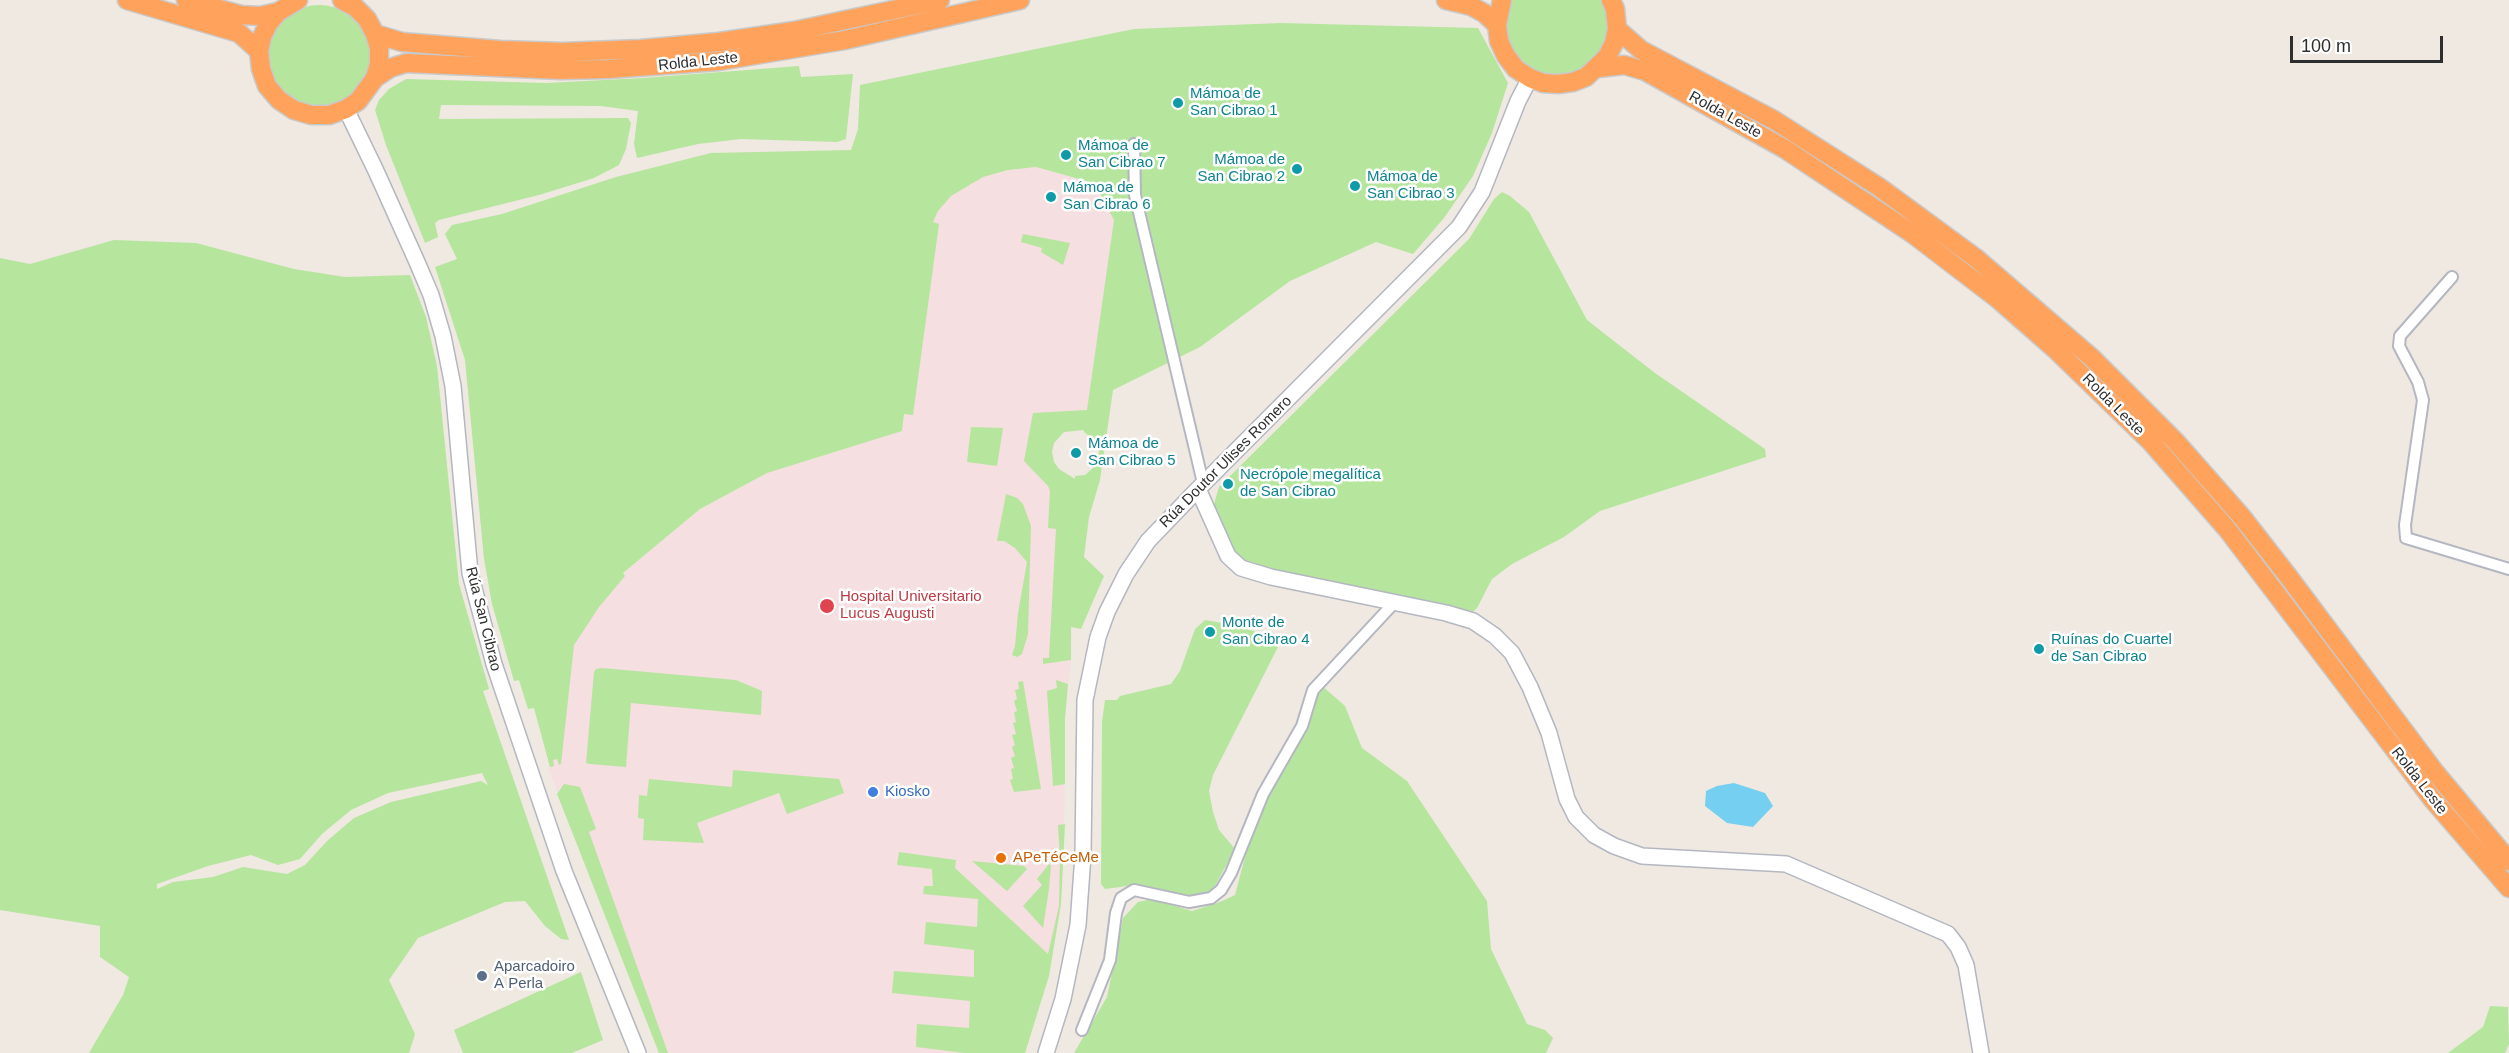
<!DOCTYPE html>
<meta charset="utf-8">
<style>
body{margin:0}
#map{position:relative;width:2509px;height:1053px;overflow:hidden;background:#efe9e1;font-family:Helvetica,sans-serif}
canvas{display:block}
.scale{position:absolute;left:2290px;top:36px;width:153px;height:27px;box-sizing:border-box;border:3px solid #2e2e2e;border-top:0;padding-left:8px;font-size:18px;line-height:21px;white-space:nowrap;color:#2e2e2e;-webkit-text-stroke:4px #fff;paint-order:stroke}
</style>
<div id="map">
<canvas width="2509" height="1053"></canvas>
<div class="scale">100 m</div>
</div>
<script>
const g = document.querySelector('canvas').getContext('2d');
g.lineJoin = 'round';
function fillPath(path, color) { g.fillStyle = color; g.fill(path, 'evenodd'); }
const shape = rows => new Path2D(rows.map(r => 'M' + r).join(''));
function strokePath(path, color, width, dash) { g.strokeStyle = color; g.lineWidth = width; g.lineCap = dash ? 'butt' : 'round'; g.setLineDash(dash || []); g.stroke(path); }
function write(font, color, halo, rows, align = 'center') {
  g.font = font + ' Helvetica,sans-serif'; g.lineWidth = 5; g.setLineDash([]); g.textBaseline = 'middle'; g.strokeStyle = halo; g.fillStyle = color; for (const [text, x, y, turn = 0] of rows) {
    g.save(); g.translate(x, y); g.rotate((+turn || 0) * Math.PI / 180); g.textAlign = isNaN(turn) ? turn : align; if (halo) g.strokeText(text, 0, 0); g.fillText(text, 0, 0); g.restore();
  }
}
const medical = shape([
 [1036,167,1090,182,1099,192,1114,220,1085,430,1064,432,1054,443,1052,452,1054,462,1059,469,1076,479,1071,660,1065,718,1064,845,1061,904,1049,976,1025,1053,659,1053,548,768,550,767,521,658,700,509,767,473,902,431,923,284,933,223,938,211,950,196,983,177,1008,170]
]);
const green = shape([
 [1511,0,1602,0,1608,15,1607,35,1599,54,1584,68,1565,75,1545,74,1526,66,1512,51,1505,32,1506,12],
 '268 56a51 51 0 1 1 102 0a51 51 0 1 1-102 0Z',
 [1280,23,1478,28,1508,83,1492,133,1473,176,1444,218,1413,254,1376,242,1290,281,1200,347,1113,390,1100,480,1089,517,1084,557,1104,576,1081,629,1071,627,1071,660,1043,664,1043,658,1049,658,1056,529,1048,528,1050,491,1048,486,1024,461,1033,413,1087,410,1114,220,1099,192,1090,182,1036,167,1008,170,983,177,951,196,938,211,933,222,939,224,913,415,904,414,902,431,767,473,700,509,623,573,625,576,599,607,574,645,561,764,559,765,557,759,553,760,554,766,550,767,534,708,528,709,519,680,514,681,492,604,484,559,465,360,435,267,457,259,445,234,452,225,502,214,616,177,711,153,851,150,858,129,860,85,1134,29],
 [1084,430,1084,432,1096,441,1099,452,1093,468,1085,475,1075,476,1075,479,1059,469,1054,462,1052,452,1054,443,1064,432],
 [799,66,801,77,853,74,846,139,837,142,741,139,698,144,637,158,634,144,638,111,601,106,441,105,439,119,628,118,631,123,626,149,619,165,594,178,539,195,439,220,435,223,438,237,425,243,386,145,375,110,379,100,389,89,406,79,546,83,643,78],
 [1502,192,1510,196,1529,212,1587,320,1655,373,1765,449,1766,457,1600,511,1564,537,1512,564,1492,579,1477,608,1469,616,1315,583,1242,562,1229,550,1217,522,1214,504,1219,487,1469,239,1494,199],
 [1023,234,1070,243,1063,265,1041,252,1042,248,1021,242],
 [114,240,196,243,294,269,345,277,410,275,426,317,437,366,459,584,489,689,483,691,569,940,561,939,545,926,525,901,505,902,418,938,389,980,415,1034,409,1053,89,1053,123,995,129,977,100,957,100,926,0,910,0,258,30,264],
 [482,773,488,785,481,781,391,802,354,818,327,841,305,865,287,874,243,867,213,877,173,882,157,889,157,884,208,866,251,855,278,865,300,859,322,834,351,810,388,793],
 [971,427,1003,428,997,466,967,462],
 [1006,494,1017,498,1023,504,1031,526,1028,634,1022,654,1017,657,1012,655,1015,646,1018,613,1027,562,1015,548,1004,541,997,541],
 [1205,620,1239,626,1281,641,1213,775,1209,791,1213,812,1219,830,1235,849,1215,886,1207,893,1191,897,1162,895,1135,885,1105,889,1101,884,1102,722,1105,700,1117,700,1120,696,1171,684,1180,671,1195,629],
 [602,668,736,680,762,691,761,715,631,703,626,767,590,764,586,763,594,672,596,669],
 [1056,680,1068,684,1065,718,1065,784,1053,786,1047,691,1057,688],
 [1023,681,1041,789,1014,792,1010,780,1013,779,1011,769,1014,768,1011,758,1015,756,1012,747,1015,745,1012,735,1016,734,1013,723,1016,722,1014,712,1017,711,1014,701,1017,699,1015,690,1019,689,1018,682],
 [1321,685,1345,706,1362,748,1407,781,1487,901,1491,949,1527,1024,1545,1030,1553,1038,1546,1053,1074,1053,1107,997,1123,918,1138,902,1152,899,1192,911,1220,902,1235,895,1254,823,1306,724],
 [733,770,839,779,844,793,787,814,779,793,697,823,704,843,643,840,644,819,638,818,639,795,647,796,649,779,732,787],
 [564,784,580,787,596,829,589,832,668,1053,659,1053,561,804,557,794],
 [1065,824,1061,904,1049,976,1025,1053,965,1053,916,1047,917,1024,969,1028,970,1001,892,993,894,971,974,977,974,950,924,944,926,922,977,927,978,899,923,894,924,886,933,886,932,869,897,865,899,852,956,860,955,868,1048,954,1059,906,1060,858,1058,825],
 [972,861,1024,866,1027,869,1007,891],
 [1049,864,1051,866,1049,889,1043,928,1023,906,1042,885,1037,879],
 [581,972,603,1040,572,1053,463,1053,454,1030],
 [2490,1006,2508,1007,2509,1044,2505,1053,2448,1053,2483,1027]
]);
const water = shape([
 [1734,783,1765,793,1773,806,1753,827,1727,823,1705,806,1706,791,1717,786]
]);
const street = shape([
 [1134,144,1135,195,1203,483],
 [2452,277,2400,336,2399,346,2418,382,2423,400,2405,525,2406,538,2509,569],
 [1082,1030,1110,960,1116,913,1121,898,1134,890,1189,902,1211,898,1221,890,1231,873,1263,794,1302,726,1313,690,1394,603]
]);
const secondary = shape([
 [346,109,376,171,417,262,431,295,443,336,453,386,470,573,494,664,564,871,638,1053],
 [1198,489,1228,556,1241,568,1271,577,1446,613,1473,621,1495,636,1512,653,1530,687,1549,733,1567,799,1576,817,1594,835,1614,846,1642,856,1786,864,1948,934,1958,947,1966,965,1981,1053],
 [1046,1053,1063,999,1078,925,1083,855,1085,700,1098,637,1107,612,1126,574,1148,541,1198,489,1459,227,1482,192,1518,101,1530,78]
]);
const highway = shape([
 [127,0,239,33,259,51],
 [186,0,241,15,260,16,278,12],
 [298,0,278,12,268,24,262,37,259,51,261,69,267,86,279,100,294,110,311,115,329,115,346,109,358,101,375,78,379,64,379,48,375,34,367,19,355,7,342,0],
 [1446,0,1471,6,1484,13,1497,25],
 [1502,0,1497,25,1499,41,1506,56,1516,69,1530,78,1543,83,1558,84,1573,82,1586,77,1607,57,1614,43,1617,29,1615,9,1611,0],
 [1617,29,1641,50,1774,120,1879,187,1977,259,2092,358,2176,442,2242,517,2288,576,2434,771,2509,861],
 [375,34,402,42,500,50,563,52,641,49,719,42,794,31,940,0],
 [1598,68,1624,65,1645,71,1785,149,1913,234,1998,299,2055,349,2151,442,2227,529,2433,800,2509,888],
 [375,78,390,68,406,63,561,70,608,69,719,61,845,40,1020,0]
]);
const markers = [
 [1178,103,6,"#0f9aa8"],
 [1066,155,6,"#0f9aa8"],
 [1297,169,6,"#0f9aa8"],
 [1355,186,6,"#0f9aa8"],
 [1051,197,6,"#0f9aa8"],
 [1076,453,6,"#0f9aa8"],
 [1228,484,6,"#0f9aa8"],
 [827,606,8,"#e0444e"],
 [1210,632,6,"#0f9aa8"],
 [2039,649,6,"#0f9aa8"],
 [873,792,6,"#3f7fe0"],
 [1001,858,6,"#e8710a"],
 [482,976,6,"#5c6f8a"]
];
const streetNames = [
 ["Rolda Leste",698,62,-6],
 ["Rolda Leste",1725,115,29],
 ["Rolda Leste",2113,405,45],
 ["Rúa Doutor Ulises Romero",1226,462,-45],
 ["Rúa San Cibrao",483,619,76],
 ["Rolda Leste",2419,781,52]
];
const cultureNames = [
 ["Mámoa de",1190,94],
 ["San Cibrao 1",1190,111],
 ["Mámoa de",1078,146],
 ["San Cibrao 7",1078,163],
 ["Mámoa de",1285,160,"right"],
 ["San Cibrao 2",1285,177,"right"],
 ["Mámoa de",1367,177],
 ["San Cibrao 3",1367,194],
 ["Mámoa de",1063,188],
 ["San Cibrao 6",1063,205],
 ["Mámoa de",1088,444],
 ["San Cibrao 5",1088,461],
 ["Necrópole megalítica",1240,475],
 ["de San Cibrao",1240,492],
 ["Monte de",1222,623],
 ["San Cibrao 4",1222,640],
 ["Ruínas do Cuartel",2051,640],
 ["de San Cibrao",2051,657]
];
const healthNames = [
 ["Hospital Universitario",840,597],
 ["Lucus Augusti",840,614]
];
const shopNames = [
 ["Kiosko",885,792]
];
const foodNames = [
 ["APeTéCeMe",1013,858]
];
const serviceNames = [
 ["Aparcadoiro",494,967],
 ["A Perla",494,984]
];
fillPath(medical, '#f5dfe0');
fillPath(green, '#b6e59e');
fillPath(water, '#75cff0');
strokePath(street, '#b4b7c1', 14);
strokePath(secondary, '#b4b7c1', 18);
strokePath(highway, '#c9c9c9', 21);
strokePath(street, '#fff', 10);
strokePath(secondary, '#fff', 15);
strokePath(highway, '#ffa35c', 18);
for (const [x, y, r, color] of markers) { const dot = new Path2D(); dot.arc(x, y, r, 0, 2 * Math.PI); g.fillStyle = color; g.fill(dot); strokePath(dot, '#fff', 2); }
write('15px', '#2e2e2e', '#fff', streetNames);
write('15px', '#0d838f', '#fff', cultureNames, 'left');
write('15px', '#be3a42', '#fff', healthNames, 'left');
write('15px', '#366cbe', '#fff', shopNames, 'left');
write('15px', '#c56008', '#fff', foodNames, 'left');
write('15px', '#4e5e75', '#fff', serviceNames, 'left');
</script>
